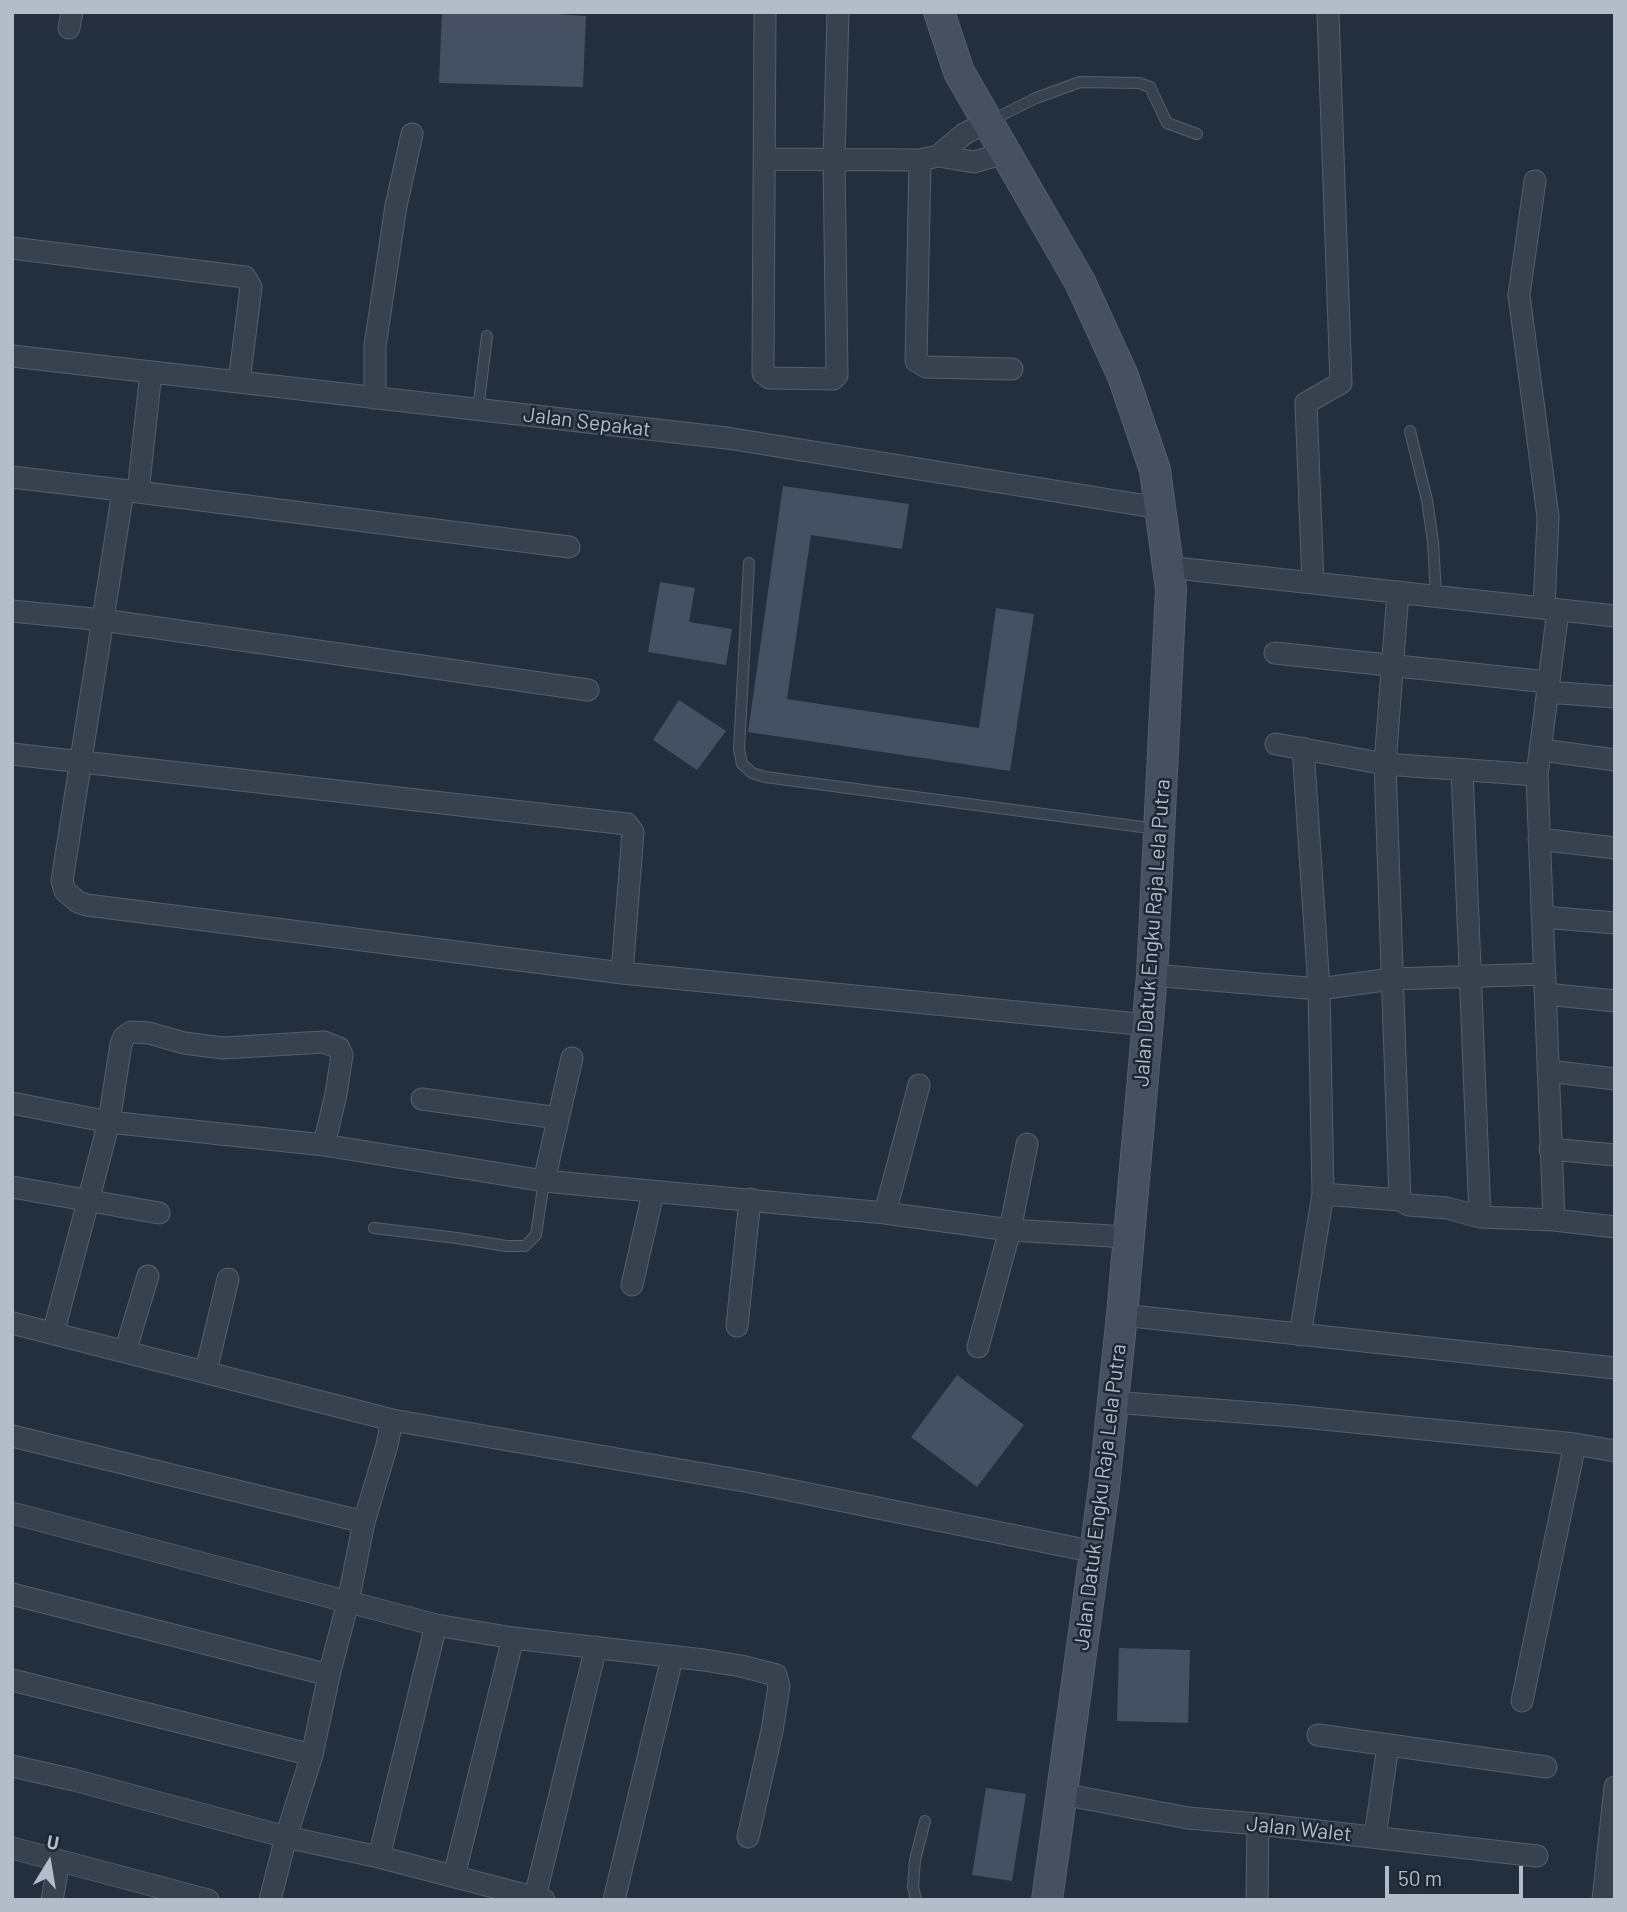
<!DOCTYPE html>
<style>
body{margin:0}
#map{position:relative;width:1627px;height:1912px;overflow:hidden;background:#242f3e;font-family:Barlow,sans-serif}
canvas{display:block}
.frame{position:absolute;inset:0;border:14px solid #b4bcc9;pointer-events:none}
.north{position:absolute;left:14px;top:1828px;width:70px;height:70px;-webkit-text-stroke:5px #1d2633;paint-order:stroke;rotate:11deg;font-size:19px;font-weight:700;line-height:28px;text-align:center;color:#b4bcc9}
.north::after{content:'';display:block;margin:auto;width:24px;height:32px;background:#b4bcc9;clip-path:polygon(50% 0,100% 100%,50% 72%,0 100%)}
.scale{position:absolute;left:1385px;top:1866px;width:138px;height:32px;box-sizing:border-box;border:4px solid #b4bcc9;border-top:0;padding-left:9px;font-size:21px;line-height:24px;white-space:nowrap;color:#b4bcc9;-webkit-text-stroke:5px #1d2633;paint-order:stroke}
</style>
<div id="map">
<canvas width="1627" height="1912"></canvas>
<div class="frame"></div>
<div class="north">U</div>
<div class="scale">50 m</div>
</div>
<script>
const g = document.querySelector('canvas').getContext('2d');
g.lineJoin = 'round';
function fillPath(path, color) { g.fillStyle = color; g.fill(path, 'evenodd'); }
const shape = rows => new Path2D(rows.map(r => 'M' + r).join(''));
function strokePath(path, color, width, dash) { g.strokeStyle = color; g.lineWidth = width; g.lineCap = dash ? 'butt' : 'round'; g.setLineDash(dash || []); g.stroke(path); }
function write(font, color, halo, rows, align = 'center') {
  g.font = font + ' Barlow,sans-serif'; g.lineWidth = 5; g.setLineDash([]); g.textBaseline = 'middle'; g.strokeStyle = halo; g.fillStyle = color; for (const [text, x, y, turn = 0] of rows) {
    g.save(); g.translate(x, y); g.rotate((+turn || 0) * Math.PI / 180); g.textAlign = isNaN(turn) ? turn : align; if (halo) g.strokeText(text, 0, 0); g.fillText(text, 0, 0); g.restore();
  }
}
const building = shape([
 [442,12,528,12,586,16,583,87,439,83],
 [783,486,909,504,902,549,811,535,787,699,979,728,996,608,1034,614,1010,771,748,732],
 [660,582,695,588,689,622,732,629,726,665,648,652],
 [679,700,726,731,697,770,653,740],
 [957,1375,1024,1425,977,1487,911,1437],
 [1119,1648,1190,1650,1188,1723,1117,1721],
 [986,1788,1026,1794,1012,1881,972,1875]
]);
const lane = shape([
 [990,121,1036,98,1080,82,1139,83,1150,87,1167,123,1197,134],
 [478,410,487,336],
 [1410,431,1427,500,1433,542,1436,596],
 [749,563,739,749,742,764,752,773,765,777,1157,829],
 [374,1228,457,1238,506,1246,525,1246,536,1235,544,1181],
 [916,1900,913,1887,915,1860,925,1821]
]);
const street = shape([
 [765,12,763,373,769,378,833,379,837,375,834,160,838,12],
 [69,28,72,12],
 [938,156,974,162,1005,153],
 [766,159,920,160,938,156,964,134,989,121],
 [920,160,916,361,926,367,1012,369],
 [1535,181,1519,295,1548,517,1544,608],
 [12,248,245,277,251,287,239,382],
 [12,356,727,438,1160,508],
 [375,398,375,346,396,206,412,134],
 [12,477,138,492,151,372],
 [123,491,62,881,65,891,78,902,87,905,622,973,1148,1025],
 [138,492,569,547],
 [1167,567,1615,616],
 [1313,583,1306,403,1341,383,1328,12],
 [1398,592,1385,764,1400,1200,1409,1205,1447,1208,1480,1217,1554,1220,1615,1227],
 [12,611,103,620,588,690],
 [1275,653,1548,682],
 [1547,692,1615,697],
 [1276,744,1385,764,1537,775],
 [1542,750,1615,760],
 [12,754,627,824,633,832,622,973],
 [1462,770,1480,1217],
 [1539,839,1615,848],
 [1543,917,1615,923],
 [1152,975,1319,989,1392,979,1545,974],
 [1546,994,1615,1001],
 [1548,1071,1615,1079],
 [422,1099,558,1118],
 [12,1103,109,1122,121,1044,124,1037,131,1032,149,1033,184,1043,223,1048,324,1042,339,1048,342,1055,336,1094,324,1145],
 [1550,1149,1615,1155],
 [544,1181,572,1058],
 [12,1187,159,1213],
 [1323,1194,1400,1200],
 [885,1213,919,1085],
 [1554,1220,1537,775,1558,610],
 [632,1285,653,1193],
 [1122,1315,1615,1368],
 [12,1323,392,1420,750,1482,1095,1552],
 [737,1326,750,1199],
 [53,1334,109,1122,324,1145,544,1181,885,1213,1010,1230,1128,1237],
 [1300,1335,1323,1194,1319,989,1303,748],
 [978,1347,1010,1230,1027,1144],
 [125,1352,148,1276],
 [206,1371,228,1279],
 [1112,1402,1293,1416,1575,1444,1615,1451],
 [12,1436,364,1522],
 [12,1513,436,1625,513,1638,704,1660,741,1666,776,1675,779,1686,772,1731,748,1837],
 [12,1594,329,1675],
 [12,1680,312,1755],
 [1522,1701,1575,1444],
 [1318,1735,1546,1767],
 [12,1766,74,1780,286,1837,379,1857,544,1900],
 [1062,1794,1188,1818,1258,1824,1537,1856],
 [1375,1837,1388,1745],
 [12,1848,208,1900],
 [379,1857,436,1625],
 [454,1876,513,1638],
 [535,1897,596,1647],
 [52,1900,59,1861],
 [270,1900,286,1837,312,1755,329,1675,348,1602,364,1522,387,1445,392,1420],
 [614,1900,672,1658],
 [1257,1900,1258,1824],
 [1603,1900,1615,1787]
]);
const secondary = shape([
 [939,12,959,72,1080,282,1123,376,1155,470,1171,589,1152,975,1122,1315,1104,1487,1047,1900]
]);
const streetNames = [
 ["Jalan Sepakat",587,422,7],
 ["Jalan Datuk Engku Raja Lela Putra",1152,933,-86],
 ["Jalan Datuk Engku Raja Lela Putra",1100,1497,-83],
 ["Jalan Walet",1299,1829,6]
];
fillPath(building, '#455162');
strokePath(lane, '#565f6c', 12);
strokePath(street, '#565f6c', 23);
strokePath(secondary, '#565f6c', 32);
strokePath(lane, '#38414e', 10);
strokePath(street, '#38414e', 21);
strokePath(secondary, '#465061', 30);
write('21px', '#b4bcc9', '#1d2633', streetNames);
</script>
